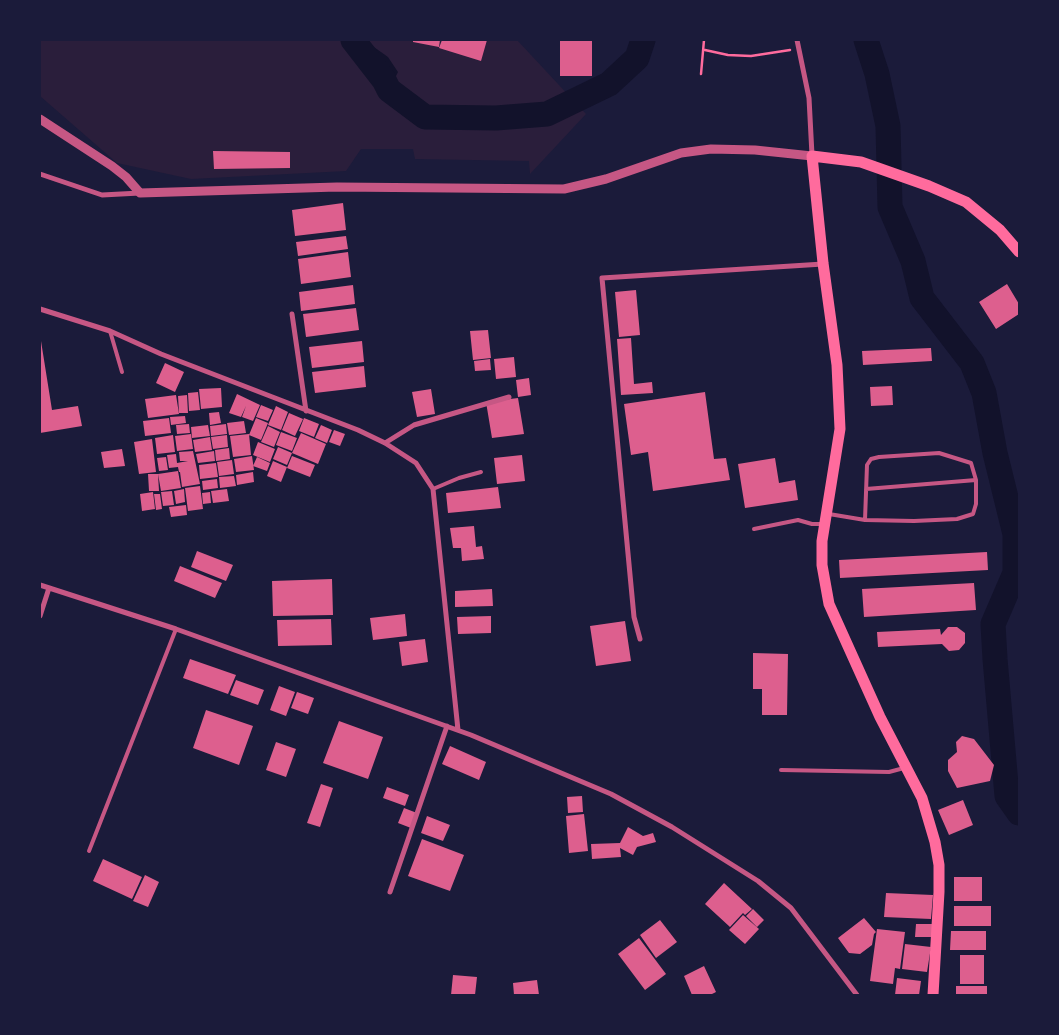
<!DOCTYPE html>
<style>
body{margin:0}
#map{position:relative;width:1059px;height:1035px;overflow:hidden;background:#1b1b3a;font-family:"Source Sans 3",sans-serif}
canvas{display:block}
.frame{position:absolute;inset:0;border:41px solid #1b1b3a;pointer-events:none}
</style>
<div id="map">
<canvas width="1059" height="1035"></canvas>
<div class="frame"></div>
</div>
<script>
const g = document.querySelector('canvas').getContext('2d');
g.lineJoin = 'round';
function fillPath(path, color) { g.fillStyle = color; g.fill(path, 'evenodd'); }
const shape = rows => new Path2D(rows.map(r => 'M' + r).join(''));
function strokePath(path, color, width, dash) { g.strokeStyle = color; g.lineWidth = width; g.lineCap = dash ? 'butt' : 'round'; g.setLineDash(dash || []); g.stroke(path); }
const green = shape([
 [40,40,517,40,586,114,530,174,529,161,415,159,413,149,361,149,346,171,191,179,117,163,40,96]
]);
const water = shape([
 [342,40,364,40,388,57,398,72,389,90,379,96,371,79,363,71,358,56,350,46]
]);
const river = shape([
 [353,40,384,80,389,90,425,117,496,118,547,114,609,84,637,58,643,40],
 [866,40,877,74,888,126,890,207,913,261,922,298,972,363,984,393,995,453,1015,534,1015,573,993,624,995,659,1007,796,1019,813]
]);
const building = shape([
 [413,40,440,40,439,47,413,42],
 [442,40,487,40,481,61,439,48],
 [560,40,592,40,592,76,560,76],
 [213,151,290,152,290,168,214,169],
 [343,203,346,230,295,236,292,210],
 [346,236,348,249,298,256,296,242],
 [348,252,351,277,301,284,298,259],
 [1007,284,1019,304,1019,314,996,329,979,302],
 [353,285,355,304,301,311,299,292],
 [636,290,640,335,619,337,615,292],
 [356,308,359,330,306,337,303,314],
 [488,330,491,358,473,360,470,331],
 [631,338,634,384,652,382,653,393,621,395,617,339],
 [41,341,52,410,78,406,82,426,40,433],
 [362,341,364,362,312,368,309,347],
 [931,348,932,361,863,365,862,351],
 [514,357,516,377,496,379,494,359],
 [490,359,491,370,475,371,474,361],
 [165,363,184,372,175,392,156,383],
 [364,366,366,387,315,393,312,372],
 [529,378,531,395,518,397,516,380],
 [892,386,893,405,871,406,870,387],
 [221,388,222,407,201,409,199,389],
 [431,389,435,414,417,417,412,392],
 [198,392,200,410,189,411,188,393],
 [705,392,714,459,726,458,730,480,653,491,648,452,631,455,624,404],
 [237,394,260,405,253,421,242,417,246,406,241,417,229,413],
 [176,395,179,414,148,418,145,399],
 [187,395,188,413,179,413,178,396],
 [518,398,524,434,492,438,486,402],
 [261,405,273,410,268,421,256,417],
 [276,406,288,412,281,430,268,425],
 [219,412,221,423,210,425,209,413],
 [289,413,303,419,295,436,282,430],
 [185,416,186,423,171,425,170,417],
 [169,418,171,433,145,436,143,421],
 [256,418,268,423,261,440,249,435],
 [304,418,319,424,314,437,299,431],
 [244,421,246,433,229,435,227,423],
 [189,424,190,433,177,434,176,425],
 [226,424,227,434,211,436,210,426],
 [208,425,210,436,192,438,191,427],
 [321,425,332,430,327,443,315,438],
 [268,426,280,432,274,447,261,442],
 [334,430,345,434,340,446,329,442],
 [281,432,297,438,292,451,276,445],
 [301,433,326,444,318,464,292,453],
 [191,434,193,449,177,451,175,436],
 [249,434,251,455,233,457,230,436],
 [173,435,175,452,157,454,155,438],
 [227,435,228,447,213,449,211,437],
 [210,437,212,450,195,452,193,440],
 [152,439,156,472,139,474,134,442],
 [258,442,275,449,270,462,253,455],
 [278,447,292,453,287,465,273,459],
 [229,448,230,459,216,461,215,450],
 [122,449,125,466,104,468,101,452],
 [193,451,200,484,182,487,180,472,179,472,178,467,169,468,167,455,176,454,177,463,188,461,180,461,179,452],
 [214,451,215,461,198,463,196,454],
 [522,455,525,481,497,484,494,458],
 [252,456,254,470,236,472,234,459],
 [292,456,315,465,310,477,287,468],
 [166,457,168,470,159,471,157,458],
 [257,457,270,463,267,471,253,466],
 [775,458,779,483,795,480,798,500,745,508,738,464],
 [232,460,234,474,219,476,217,462],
 [273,461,287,467,281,482,267,476],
 [216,463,218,477,200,479,199,465],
 [178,471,181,488,161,491,158,474],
 [253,472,254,482,237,485,236,475],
 [148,474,158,474,159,491,149,491],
 [234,476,236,486,220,488,219,477],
 [217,479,218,488,203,490,202,481],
 [200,486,203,509,188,511,185,488],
 [498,487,501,508,448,513,446,493],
 [184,489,185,502,176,504,174,491],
 [227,489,229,501,213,503,211,491],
 [172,491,174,505,163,506,161,492],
 [153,492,155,509,142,511,140,494],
 [210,492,211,503,203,504,202,493],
 [154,494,160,494,162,509,156,510],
 [186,505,187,515,171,517,169,507],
 [474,526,476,547,482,546,484,559,462,561,461,548,453,548,450,528],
 [197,551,233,565,226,581,191,567],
 [987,552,988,570,840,578,839,560],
 [180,566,222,583,215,598,174,581],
 [332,579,333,615,273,616,272,581],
 [974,583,976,610,864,617,862,589],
 [492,589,493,606,455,607,455,591],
 [405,614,407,636,373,640,370,618],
 [491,616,491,633,458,634,457,617],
 [331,619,332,645,278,646,277,620],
 [625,621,631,661,596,666,590,626],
 [948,627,957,627,965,633,965,643,959,650,949,651,942,644,878,647,877,632,940,629,941,635],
 [425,639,428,662,402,666,399,642],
 [753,653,788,654,787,715,762,715,762,689,753,689],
 [190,659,236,675,228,694,183,678],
 [236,680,264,690,258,705,230,695],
 [279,686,295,692,286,716,270,710],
 [297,692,314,698,308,714,291,708],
 [206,710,253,726,239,765,193,748],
 [339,721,383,737,368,779,323,763],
 [962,736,974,739,994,765,990,781,957,788,948,771,948,760,957,752,956,742],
 [276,742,296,749,286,777,266,770],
 [450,746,486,762,479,780,442,764],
 [321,784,333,788,320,827,307,823],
 [387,787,409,795,405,806,383,798],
 [582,796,583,812,568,813,567,797],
 [963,800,973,825,949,835,938,810],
 [404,808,417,813,411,828,398,823],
 [584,814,588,851,569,853,566,816],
 [427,816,450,825,443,841,421,833],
 [628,827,643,836,653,833,656,842,637,847,633,855,620,848,621,857,592,859,591,844,620,843],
 [422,839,464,855,450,891,408,876],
 [103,859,142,877,132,899,93,881],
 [145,875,159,882,148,907,133,901],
 [954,877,982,877,982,901,954,901],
 [724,883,752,909,745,915,743,913,730,927,705,904],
 [886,893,933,895,931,919,884,917],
 [954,906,991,906,991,926,954,926],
 [753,909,764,920,757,927,746,916],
 [743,915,759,929,745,944,729,930],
 [864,918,876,932,874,934,872,945,860,954,849,953,838,938],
 [660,920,677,942,656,958,640,935],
 [916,924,934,924,934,937,915,937],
 [877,929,905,932,900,969,895,968,893,984,870,981],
 [951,931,986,931,986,950,950,950],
 [639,938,666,974,645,990,618,954],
 [905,944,931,947,927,972,902,969],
 [960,955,984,955,984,984,960,984],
 [704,966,716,992,710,995,692,995,684,976],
 [453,975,477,977,475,995,451,995],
 [897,978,921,981,919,995,895,995],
 [537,980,539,995,514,995,513,983],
 [956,986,987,986,987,995,956,995]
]);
const path = shape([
 [705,50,728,55,751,56,790,50],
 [701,74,704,40]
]);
const service = shape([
 [110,331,122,372],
 [433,489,459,478,481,472],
 [866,489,976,480],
 [829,514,865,520,914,521,957,519,973,514,976,504,976,480,971,463,939,453,879,457,871,459,867,465,865,520],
 [754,529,798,520,812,524,823,524],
 [781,770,889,772,904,768],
 [89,851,176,629]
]);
const minor = shape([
 [797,40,809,98,812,155],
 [40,174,102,195,140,193],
 [40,309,110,331,161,354,358,430,385,443,416,463,433,489,458,730],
 [292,314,306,411],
 [385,443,414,425,509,397],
 [40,585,176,629,471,735,611,794,672,827,758,881,791,908,857,995],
 [40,616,49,588],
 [640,639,634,617,602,278,823,264],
 [390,892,447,726]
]);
const tertiary = shape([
 [40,119,112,166,126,177,140,193,337,187,564,189,606,179,681,153,711,149,755,150,812,156]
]);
const primary = shape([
 [933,995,939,892,939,865,935,842,922,798,880,717,829,604,822,565,822,541,840,429,837,365,823,263,812,156,861,162,929,186,966,202,1000,230,1019,252]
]);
fillPath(green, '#2a1e3b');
fillPath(water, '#12122b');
strokePath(river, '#12122b', 25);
fillPath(building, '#dd5f8e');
strokePath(path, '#ff6b9d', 2.5);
strokePath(service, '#c65784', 4);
strokePath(minor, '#c65784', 5);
strokePath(tertiary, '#c65784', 9);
strokePath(primary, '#ff6b9d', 11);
</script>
